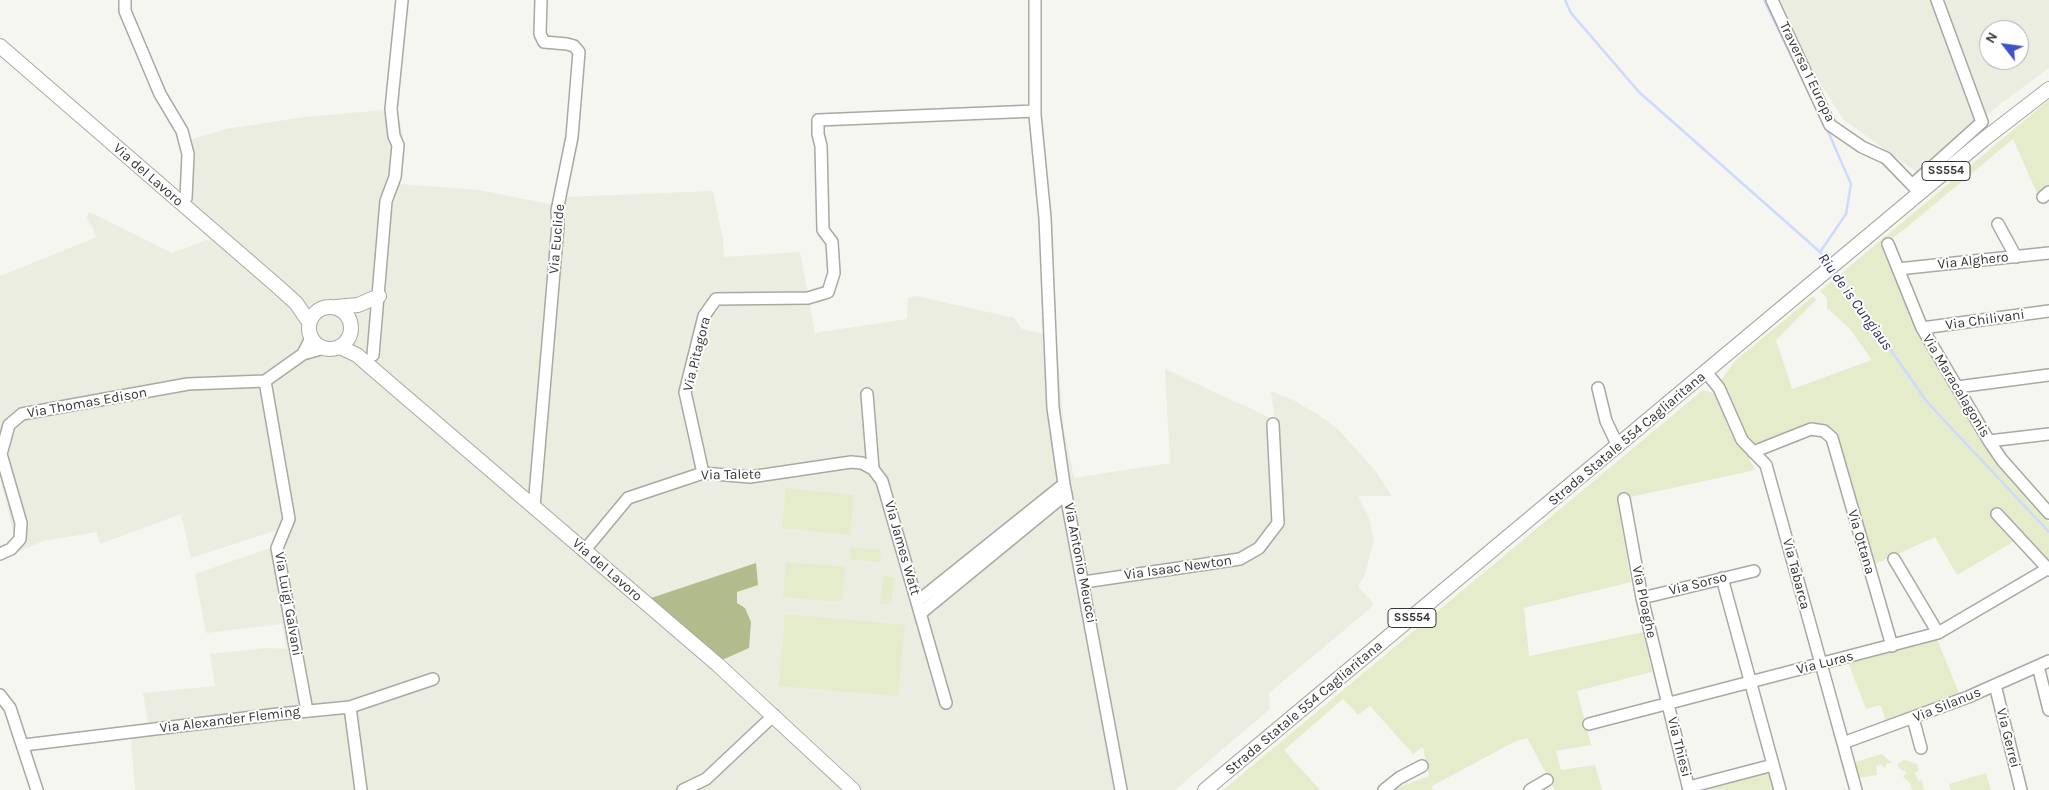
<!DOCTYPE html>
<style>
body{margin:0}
#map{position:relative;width:2049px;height:790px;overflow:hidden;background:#f5f6f0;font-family:Karla,sans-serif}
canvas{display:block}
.north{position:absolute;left:1979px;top:20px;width:50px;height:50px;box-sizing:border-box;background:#fff;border:1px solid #afafae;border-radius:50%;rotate:300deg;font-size:14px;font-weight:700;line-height:20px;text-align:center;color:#363735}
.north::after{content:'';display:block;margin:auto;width:18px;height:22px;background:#3f53c6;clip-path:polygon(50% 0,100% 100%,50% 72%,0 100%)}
</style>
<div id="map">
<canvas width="2049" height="790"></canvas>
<div class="north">N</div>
</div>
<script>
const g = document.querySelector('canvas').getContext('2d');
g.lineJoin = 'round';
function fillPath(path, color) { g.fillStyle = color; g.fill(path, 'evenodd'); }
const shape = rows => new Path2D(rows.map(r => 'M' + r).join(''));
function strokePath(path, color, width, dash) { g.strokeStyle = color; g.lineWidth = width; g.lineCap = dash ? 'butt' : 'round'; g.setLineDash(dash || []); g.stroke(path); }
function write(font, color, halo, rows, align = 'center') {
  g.font = font + ' Karla,sans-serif'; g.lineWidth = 4; g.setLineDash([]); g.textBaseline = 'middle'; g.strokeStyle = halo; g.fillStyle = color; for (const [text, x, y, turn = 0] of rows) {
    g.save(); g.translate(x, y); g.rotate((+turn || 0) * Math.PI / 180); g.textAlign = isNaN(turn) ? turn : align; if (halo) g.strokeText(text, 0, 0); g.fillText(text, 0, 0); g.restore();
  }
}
const built = shape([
 [1780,0,2049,0,2049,68,2000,104,1919,174,1843,119,1809,65],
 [1989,30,2019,30,2019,60,1989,60],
 [385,110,396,110,403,135,400,184,479,190,549,204,566,197,713,191,723,239,724,257,800,252,815,333,907,319,908,298,917,296,1014,318,1022,329,1056,337,1064,429,1074,478,1170,463,1165,369,1275,420,1271,391,1295,401,1317,414,1339,430,1377,473,1392,496,1358,496,1369,519,1374,540,1365,575,1358,587,1371,600,1373,606,1269,693,1270,709,1175,790,135,790,130,725,148,723,143,693,215,686,210,654,267,648,286,649,282,624,206,633,195,574,270,548,277,530,191,558,181,514,100,544,97,532,43,541,18,552,0,476,0,276,97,237,87,217,89,212,172,253,210,239,172,204,183,192,190,140,226,129,305,117]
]);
const green = shape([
 [2049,100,2049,185,2037,193,2013,139,1901,232,1882,245,1920,330,1998,463,2049,522,2049,560,1999,506,1989,515,2013,542,1957,575,1935,537,1873,565,1840,455,1816,425,1806,425,1762,444,1749,443,1722,384,1722,379,1735,361,1813,296,1816,300,1776,340,1792,389,1872,360,1849,328,1827,308,1827,298,1820,291],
 [1703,390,1716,394,1755,470,1617,500,1631,582,1524,608,1529,656,1644,632,1652,672,1577,691,1591,745,1556,751,1561,770,1595,765,1602,790,1555,790,1527,738,1514,742,1432,786,1432,790,1392,790,1429,776,1423,747,1413,754,1370,706,1358,715,1343,699,1284,750,1320,790,1223,790],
 [786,488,854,495,850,535,782,528],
 [851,548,881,550,880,562,850,559],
 [786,562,845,567,841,602,783,597],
 [883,576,894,578,891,604,880,603],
 [785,614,905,625,898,696,779,686],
 [1937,639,1959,693,1886,724,1881,705,1866,709,1848,662],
 [1882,754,1892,763,1887,763,1885,768,1880,764,1876,766,1877,775,1858,778,1855,762],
 [1904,760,1917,764,1919,770,1915,773,1918,781,1922,780,1924,790,1912,790,1910,783,1903,777,1906,772,1899,768,1897,764],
 [1769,769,1775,790,1694,790],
 [1986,773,1991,790,1951,790,1949,784]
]);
const forest = shape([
 [756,563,758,585,737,592,737,603,745,608,751,622,749,648,722,660,651,598]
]);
const stream = shape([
 [1565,0,1571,13,1639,92,1820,252,1829,262],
 [1764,0,1805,84],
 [1820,252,1846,214,1851,184,1826,127],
 [1835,270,1927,402,2049,532]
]);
const minor = shape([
 [125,0,125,11,160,94,182,131,188,154,186,198,182,204],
 [1035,0,1035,115,1045,218,1053,408,1064,484,1121,790],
 [1772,0,1830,125,1862,147,1886,158,1920,193],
 [1912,185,1982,122,1937,0],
 [2043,197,2049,192],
 [1998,224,2016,257],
 [1888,244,1922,328,1989,441,2002,460,2049,513],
 [1898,269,2049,253],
 [1922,328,2049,311],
 [303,354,311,338],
 [373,355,386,201,395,177,398,145,394,136,391,109,402,0],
 [1706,372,1719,388,1742,440,1766,465,1856,790],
 [265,381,289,519,277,548,307,711],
 [1957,387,2049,375],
 [1598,388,1606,421,1618,446],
 [867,394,873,469,882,481,946,703],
 [1989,441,2049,434],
 [1753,452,1811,429,1824,431,1832,438,1892,646],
 [703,473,685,392,704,316,716,299,808,298,828,292,834,273,832,242,823,230,821,146,818,134,818,120,1035,111],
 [1624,499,1642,598,1689,790],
 [534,507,558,225,557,211,572,137,579,52,574,46,567,44,544,42,540,34,541,0],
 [1997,514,2049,570],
 [584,551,628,498,703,473,750,477,851,462,862,463,873,469],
 [0,554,11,549,20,539,21,523,1,454,9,425,22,414,188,384,265,381,303,354,324,348],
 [1894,559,1938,633],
 [1722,578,1780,790],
 [1084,582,1240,559,1259,548,1278,523,1273,424],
 [1642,598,1754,571],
 [918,601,1064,484],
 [921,613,1066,494],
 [2038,666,2049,710],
 [1995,685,2021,790],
 [0,695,10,708,37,790],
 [350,707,361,790],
 [1913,718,1921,748],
 [1589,724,1938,633,2047,569],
 [1843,743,1968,697,2049,661],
 [24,745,278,714,350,707,433,679],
 [1689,787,1773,765],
 [683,790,706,779,774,715],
 [1384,790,1399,778,1422,766],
 [1530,790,1547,780]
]);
const major = shape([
 [0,46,276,285,296,303,309,322],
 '309 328a21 21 0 1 1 42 0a21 21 0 1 1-42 0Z',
 [336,307,358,305,379,296],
 [340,347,357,355,373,369,717,664,853,790],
 [1205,790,1983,140,2049,89]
]);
const shields = [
 [1946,171,48],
 [1412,618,48]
];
const shieldNames = [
 ["SS554",1946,171],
 ["SS554",1412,618]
];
const streetNames = [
 ["Traversa 1 Europa",1807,72,64],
 ["Via del Lavoro",148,175,41],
 ["Via Euclide",557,239,-85],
 ["Via Alghero",1973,261,-6],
 ["Via Chilivani",1985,320,-8],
 ["Via Pitagora",697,354,-76],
 ["Via Maracalagonis",1956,386,59],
 ["Via Thomas Edison",87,403,-10],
 ["Strada Statale 554 Cagliaritana",1627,439,-40],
 ["Via Talete",731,475,-1],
 ["Via Ottana",1861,542,74],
 ["Via James Watt",902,548,74],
 ["Via Antonio Meucci",1080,563,79],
 ["Via Isaac Newton",1178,568,-8],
 ["Via del Lavoro",607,570,41],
 ["Via Tabarca",1796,574,75],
 ["Via Sorso",1698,584,-14],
 ["Via Ploaghe",1644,602,78],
 ["Via Luigi Galvani",288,604,80],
 ["Via Luras",1825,663,-14],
 ["Via Silanus",1947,705,-22],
 ["Strada Statale 554 Cagliaritana",1304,708,-40],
 ["Via Alexander Fleming",230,720,-7],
 ["Via Gerrei",2008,738,76],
 ["Via Thiesi",1679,747,76]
];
const waterNames = [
 ["Riu de is Cungiaus",1855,302,54]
];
fillPath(built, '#eaede0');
fillPath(green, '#e5eccb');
fillPath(forest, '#b2bb8b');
strokePath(stream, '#cdd9ff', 2.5);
strokePath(minor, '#a8a9a4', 14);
strokePath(major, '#a8a9a4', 16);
strokePath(minor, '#fff', 11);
strokePath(major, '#fff', 14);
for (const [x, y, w] of shields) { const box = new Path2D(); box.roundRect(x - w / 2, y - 9.5, w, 19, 4); g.fillStyle = '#fff'; g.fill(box); strokePath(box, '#363735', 1); }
write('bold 12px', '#363735', null, shieldNames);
write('14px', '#363735', '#fff', streetNames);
write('italic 15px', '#1e285e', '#fff', waterNames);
</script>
